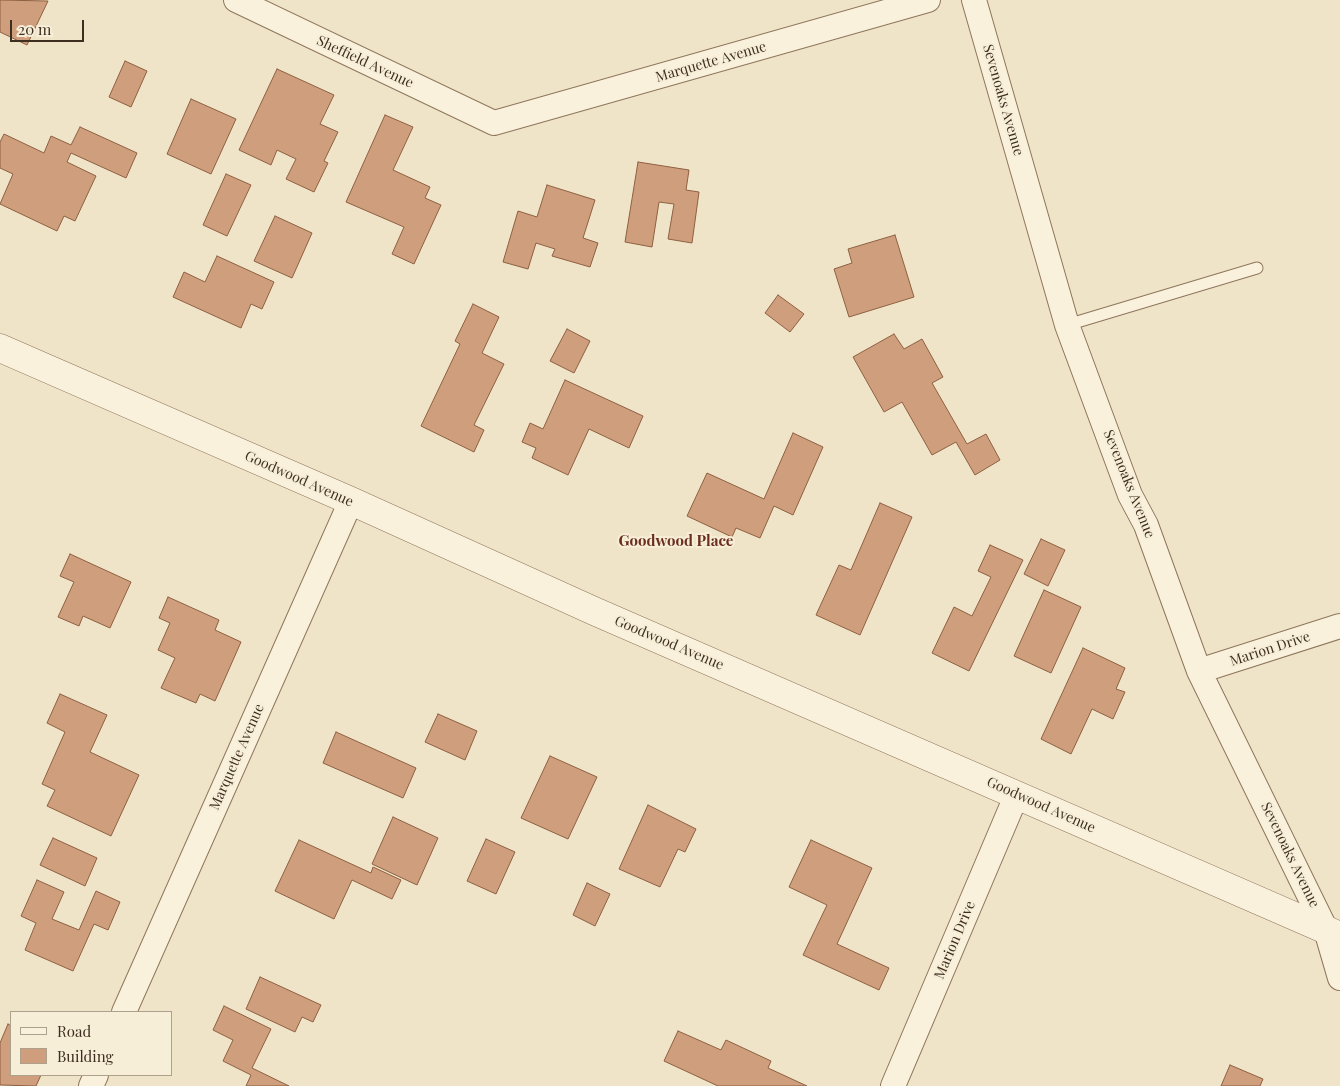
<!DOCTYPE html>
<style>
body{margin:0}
#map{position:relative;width:1340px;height:1086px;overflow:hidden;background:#f0e4c8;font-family:"Playfair Display",serif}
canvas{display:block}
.legend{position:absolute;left:10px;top:1011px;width:162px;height:65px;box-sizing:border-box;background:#f7eed8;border:1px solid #ada18e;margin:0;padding:6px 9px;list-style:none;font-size:15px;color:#3d2e20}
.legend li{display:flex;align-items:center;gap:10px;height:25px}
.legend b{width:25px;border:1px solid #ada18e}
.scale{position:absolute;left:10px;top:20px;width:74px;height:22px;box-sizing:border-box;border:2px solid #3d2e20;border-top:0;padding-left:6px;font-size:15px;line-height:18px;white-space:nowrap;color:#3d2e20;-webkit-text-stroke:4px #f7eed8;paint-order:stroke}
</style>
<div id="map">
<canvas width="1340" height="1086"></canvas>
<ul class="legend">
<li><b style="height:6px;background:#faf1dc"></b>Road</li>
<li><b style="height:14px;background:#cf9f7d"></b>Building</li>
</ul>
<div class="scale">20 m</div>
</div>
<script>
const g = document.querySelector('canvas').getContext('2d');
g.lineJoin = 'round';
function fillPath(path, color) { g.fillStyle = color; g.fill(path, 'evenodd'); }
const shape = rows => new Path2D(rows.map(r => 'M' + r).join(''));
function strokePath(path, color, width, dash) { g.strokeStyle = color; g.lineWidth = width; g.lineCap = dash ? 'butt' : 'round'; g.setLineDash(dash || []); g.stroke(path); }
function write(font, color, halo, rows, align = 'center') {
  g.font = font + ' "Playfair Display",serif'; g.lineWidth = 4; g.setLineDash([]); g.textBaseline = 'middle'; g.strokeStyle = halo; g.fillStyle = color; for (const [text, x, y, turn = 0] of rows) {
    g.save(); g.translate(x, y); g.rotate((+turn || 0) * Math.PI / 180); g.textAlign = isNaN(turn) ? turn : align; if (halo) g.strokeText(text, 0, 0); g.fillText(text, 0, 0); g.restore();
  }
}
const building = shape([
 [0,0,48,1,27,45,0,32,0,0],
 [125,61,147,71,131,107,109,97,125,61],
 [277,69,334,95,320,124,338,132,324,161,328,163,314,192,286,179,296,159,277,150,271,165,239,150,277,69],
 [191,99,236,119,211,174,167,154,191,99],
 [385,115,413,127,393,170,430,187,425,198,441,205,414,264,392,254,404,227,346,202,385,115],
 [80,127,137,153,126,178,71,153,67,162,96,176,75,221,64,216,57,231,0,204,13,174,0,168,0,142,4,134,44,153,51,136,71,145,80,127],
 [638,162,689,170,686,190,699,192,692,243,668,239,674,204,659,202,652,247,625,242,638,162],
 [226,174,251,185,227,236,203,225,226,174],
 [547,185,595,200,583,238,598,243,590,267,552,256,555,249,536,243,528,269,503,262,518,211,537,217,547,185],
 [275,216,312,233,292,278,254,261,275,216],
 [895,235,914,297,849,317,834,269,852,263,848,249,895,235],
 [217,256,274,282,262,309,251,304,241,328,173,297,184,272,205,282,217,256],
 [778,295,804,314,790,332,765,313,778,295],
 [473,304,499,317,482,353,504,364,474,425,484,430,474,452,421,426,460,344,455,341,473,304],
 [567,329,590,341,574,373,550,361,567,329],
 [894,334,904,349,922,339,943,377,932,383,967,444,986,434,1000,460,975,475,956,442,932,455,902,402,884,412,853,357,894,334],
 [565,380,643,416,629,448,589,429,568,475,532,458,536,448,522,442,530,423,543,429,565,380],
 [793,433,823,447,793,515,774,506,760,538,736,528,732,537,687,516,707,473,764,499,793,433],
 [880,503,912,517,860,635,816,615,839,565,851,570,880,503],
 [1041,539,1065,550,1048,586,1024,574,1041,539],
 [990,545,1023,560,969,671,932,653,954,607,972,616,991,577,978,571,990,545],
 [70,554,131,582,110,628,83,616,79,626,58,617,74,582,60,576,70,554],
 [1044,590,1081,607,1051,673,1014,656,1044,590],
 [168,597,219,620,215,630,241,642,215,701,200,694,196,703,161,688,175,658,158,650,170,623,159,618,168,597],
 [1083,648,1125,668,1116,689,1125,692,1113,719,1092,709,1071,754,1041,739,1083,648],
 [60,694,107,715,90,752,139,775,111,836,47,806,55,790,42,784,65,732,47,723,60,694],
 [438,714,477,731,465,760,425,742,438,714],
 [336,732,416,768,403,798,323,763,336,732],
 [550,756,597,777,568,839,521,818,550,756],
 [648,805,696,829,685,852,678,849,660,887,619,869,648,805],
 [393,817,438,838,417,885,372,864,393,817],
 [53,838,97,858,85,886,40,865,53,838],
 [486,839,515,852,496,894,467,881,486,839],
 [299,840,371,873,373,867,401,880,392,899,352,880,334,919,275,891,299,840],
 [811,840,872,868,837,944,889,968,879,990,803,955,827,905,789,887,811,840],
 [37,880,64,892,52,919,79,930,96,891,120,902,108,930,94,924,73,971,25,950,36,923,21,916,37,880],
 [587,883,610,894,595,926,573,915,587,883],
 [260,977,321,1005,313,1022,302,1017,295,1032,246,1009,260,977],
 [224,1006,271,1029,252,1068,289,1086,246,1086,251,1075,223,1061,233,1040,213,1030,224,1006],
 [8,1024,11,1026,11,1075,41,1075,36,1086,0,1085,0,1043,8,1024],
 [678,1031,721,1050,726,1040,771,1061,768,1068,807,1086,718,1086,664,1061,678,1031],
 [1230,1065,1263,1079,1260,1086,1221,1086,1230,1065]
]);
const service = shape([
 [1067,325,1257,268]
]);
const minor = shape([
 [236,0,494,123,928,0],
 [974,0,1067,325,1130,495,1146,525,1199,671,1326,930,1334,938],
 [1199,671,1340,626],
 [1326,930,1340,978],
 [124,1012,351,501],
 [91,1086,96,1075],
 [893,1086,1017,794]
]);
const tertiary = shape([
 [0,348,351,501,594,611,1340,936]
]);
const streetNames = [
 ["Sheffield Avenue",365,62,25],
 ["Marquette Avenue",711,62,-16],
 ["Sevenoaks Avenue",1003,100,74],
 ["Goodwood Avenue",299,479,24],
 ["Sevenoaks Avenue",1129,484,68],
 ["Goodwood Avenue",669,643,23],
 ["Marion Drive",1270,649,-18],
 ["Marquette Avenue",237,757,-66],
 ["Goodwood Avenue",1041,805,24],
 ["Sevenoaks Avenue",1290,855,64],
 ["Marion Drive",955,940,-67]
];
const neighbourhoodNames = [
 ["Goodwood Place",676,541]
];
fillPath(building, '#cf9f7d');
strokePath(building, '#8d5f41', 1);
strokePath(service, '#8d765c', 13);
strokePath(minor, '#8d765c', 26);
strokePath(tertiary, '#8d765c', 29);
strokePath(service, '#faf1dc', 11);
strokePath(minor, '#faf1dc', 24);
strokePath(tertiary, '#faf1dc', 28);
write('14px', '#3d2e20', '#f7eed8', streetNames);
write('bold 15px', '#6b2e1e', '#f7eed8', neighbourhoodNames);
</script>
